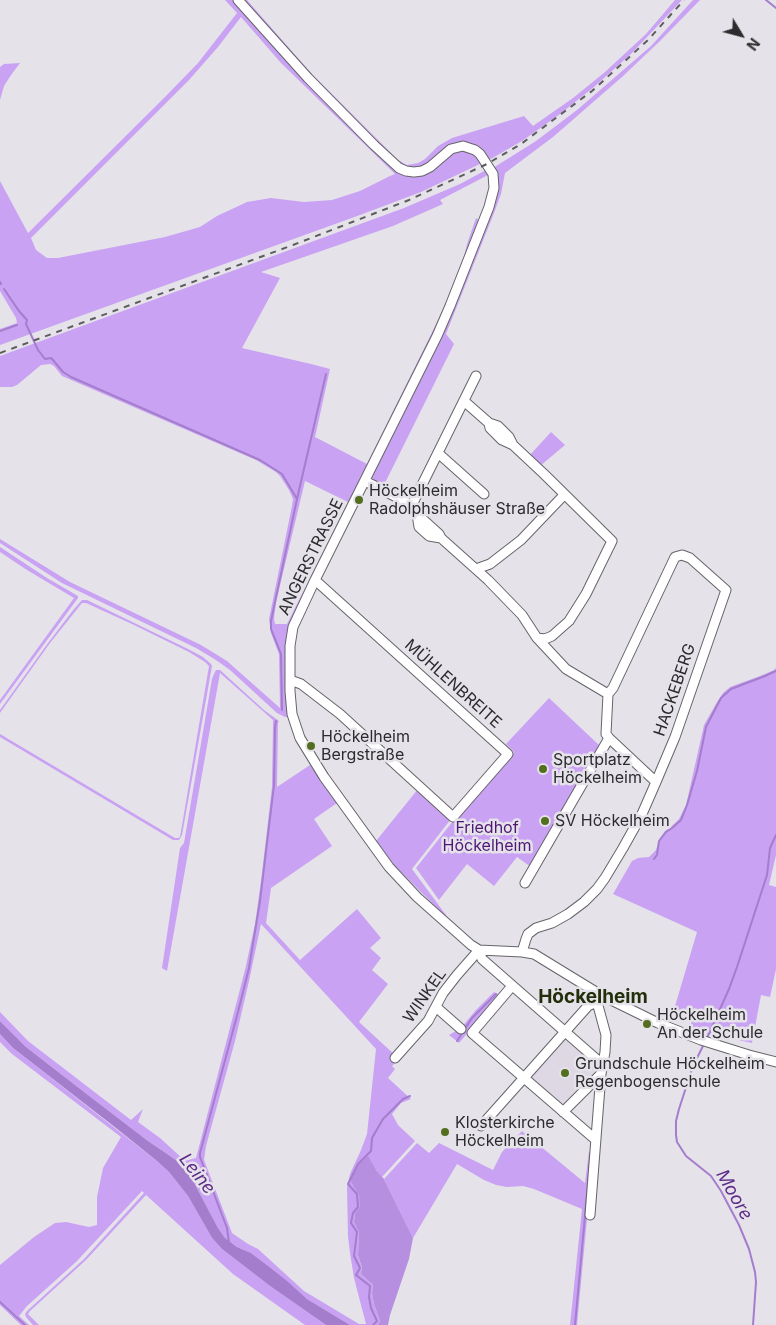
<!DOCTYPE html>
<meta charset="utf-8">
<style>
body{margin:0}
#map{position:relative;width:776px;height:1325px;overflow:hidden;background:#e5e3e9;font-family:Inter,sans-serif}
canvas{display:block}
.north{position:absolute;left:716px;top:10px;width:50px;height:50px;-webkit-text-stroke:4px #e5e3e9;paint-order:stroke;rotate:127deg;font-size:14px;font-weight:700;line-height:20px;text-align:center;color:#2c2b2d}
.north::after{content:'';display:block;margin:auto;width:18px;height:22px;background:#2c2b2d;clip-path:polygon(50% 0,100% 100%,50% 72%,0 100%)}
</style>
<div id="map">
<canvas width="776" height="1325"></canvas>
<div class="north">N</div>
</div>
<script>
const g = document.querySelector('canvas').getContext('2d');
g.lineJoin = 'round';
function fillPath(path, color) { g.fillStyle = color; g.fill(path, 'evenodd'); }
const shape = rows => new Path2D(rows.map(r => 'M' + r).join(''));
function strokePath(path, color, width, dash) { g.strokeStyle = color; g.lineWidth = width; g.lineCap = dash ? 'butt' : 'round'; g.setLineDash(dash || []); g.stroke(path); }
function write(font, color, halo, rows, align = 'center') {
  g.font = font + ' Inter,sans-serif'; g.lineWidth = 5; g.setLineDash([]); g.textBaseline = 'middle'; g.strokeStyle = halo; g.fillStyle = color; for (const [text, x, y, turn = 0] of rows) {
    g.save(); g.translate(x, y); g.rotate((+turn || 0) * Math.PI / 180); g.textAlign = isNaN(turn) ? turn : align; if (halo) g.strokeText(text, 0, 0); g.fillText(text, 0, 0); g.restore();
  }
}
const built = shape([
 [567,1037,601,1066,564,1107,530,1079]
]);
const green = shape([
 [225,0,234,0,400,173,411,176,460,150,468,150,476,154,482,163,421,192,360,215,0,345,0,329,17,323,16,318,0,291,0,181,28,233,165,97,198,63,237,13],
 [241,17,281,63,395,174,390,176,360,191,332,200,304,202,271,198,247,202,217,216,200,227,165,237,58,258,47,258,36,250,31,238,189,80,218,47],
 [242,0,247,0,311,73,398,160,407,165,418,163,425,159,438,146,452,138,524,116,533,126,573,98,605,72,646,34,675,0,682,0,632,53,594,87,560,114,522,141,489,160,478,147,469,143,462,142,453,144,447,147,431,162,422,167,413,168,401,166,309,76],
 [693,0,700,0,660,41,622,77,553,137,505,173,501,194,494,213,446,334,454,344,383,487,376,483,372,477,376,467,492,210,493,168,536,141,577,110,651,46],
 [20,63,11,75,4,86,0,100,0,67,4,64],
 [486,170,488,175,440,200,443,204,393,226,261,272,280,278,242,348,311,364,330,369,315,437,367,464,443,310,464,256,467,244,476,218,480,221,451,297,368,468,366,467,359,480,361,481,296,612,288,715,287,717,285,717,277,713,230,670,216,660,196,648,62,583,0,543,0,539,70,582,201,645,227,661,280,708,279,654,271,633,269,619,292,506,293,499,289,490,280,476,276,472,256,460,62,376,54,366,50,364,41,365,17,385,12,387,0,387,0,356,404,208,460,184],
 [305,481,348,502,287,624,275,624,274,619,276,602],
 [551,432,565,445,540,466,529,456],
 [0,547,47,578,78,596,78,598,0,704,0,700,74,598,27,570,0,552],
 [82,600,87,600,188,649,203,657,211,664,212,666,182,835,179,840,173,840,0,737,0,734,175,838,178,838,180,837,209,666,205,662,189,652,132,624,86,603,82,603,50,643,0,713,0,710,48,643,74,609],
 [776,668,776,855,769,885,776,887,776,969,770,997,761,995,752,1043,691,1030,691,1020,673,1013,697,932,613,894,632,861,638,858,649,857,656,850,660,838,665,831,671,827,679,819,686,805,704,725,717,702,723,693,730,687,760,676,774,670],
 [216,670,220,670,264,710,279,721,278,723,277,787,310,765,337,803,314,819,332,846,271,888,266,923,300,960,357,909,381,938,370,948,381,958,372,970,388,984,359,1022,395,1055,392,1058,395,1063,392,1066,395,1069,388,1078,411,1099,401,1103,392,1114,398,1125,415,1141,382,1177,376,1170,352,1184,359,1194,361,1207,355,1213,354,1222,359,1231,358,1255,362,1269,361,1274,373,1285,372,1293,374,1304,380,1321,378,1325,350,1325,307,1299,263,1262,251,1253,237,1247,225,1238,218,1228,191,1177,176,1160,148,1141,88,1095,26,1047,0,1021,0,1012,28,1041,131,1120,143,1109,138,1122,160,1138,183,1159,188,1160,196,1158,245,970,255,924,261,881,272,787,273,720,220,673,167,971,162,968,180,848,184,843,212,679,214,674],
 [261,924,376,1049,367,1134,361,1150,350,1174,347,1187,348,1236,350,1253,354,1278,366,1324,359,1324,304,1291,258,1249,248,1244,232,1233,204,1160,206,1146,235,1041,249,981],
 [549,698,600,746,531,867,517,857,494,886,467,864,439,900,416,868,453,821,514,752,506,744],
 [418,789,451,819,412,869,446,915,447,918,395,866,376,841],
 [494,992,500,995,459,1043,449,1035,461,1028,476,1010],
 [0,1034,13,1048,157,1161,169,1172,188,1196,212,1238,222,1249,270,1286,326,1325,305,1325,233,1274,146,1195,86,1260,30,1311,28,1314,39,1325,33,1325,26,1317,25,1314,27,1311,84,1259,144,1193,142,1191,77,1261,27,1306,19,1316,29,1325,21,1325,0,1305,0,1265,34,1237,55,1223,66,1222,89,1227,97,1225,97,1197,103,1168,121,1137,12,1054,0,1042],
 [522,1131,585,1183,589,1151,593,1155,577,1325,570,1325,582,1209,534,1189,523,1186,507,1187,496,1185,484,1180,457,1164,413,1238,384,1179,417,1143,429,1153,439,1143,493,1170,502,1152]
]);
const forest = shape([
 [368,1156,376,1170,384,1179,413,1238,409,1259,390,1315,388,1325,378,1325,380,1321,374,1304,372,1293,373,1285,361,1274,362,1268,358,1255,359,1232,354,1222,355,1213,360,1207,359,1195,352,1184,351,1180,359,1164]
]);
const water = shape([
 [0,1021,26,1047,88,1095,148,1141,176,1160,191,1177,218,1228,225,1238,237,1247,251,1253,263,1262,287,1281,307,1299,350,1325,326,1325,270,1286,222,1249,212,1238,188,1196,169,1172,157,1161,116,1128,13,1048,0,1034]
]);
const stream = shape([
 [766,0,776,8],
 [0,282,1,284],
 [4,289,19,311,27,320,26,324,38,350,45,359,51,358,53,360,63,372,71,377,260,460,282,474,297,499],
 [0,331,17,325],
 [282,710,281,654,271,629,271,621,297,499,326,374],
 [654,859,657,855,659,841,666,832,672,828,681,820,687,805,697,771,706,727,721,698,731,689,765,676,776,671],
 [707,1038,729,989,737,967,767,875,770,848,776,835],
 [457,1041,472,1018,496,994],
 [704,1044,693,1066,679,1109,676,1121,676,1135,677,1142,686,1156,711,1176,721,1191,739,1225,749,1249,755,1272,756,1282,753,1325],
 [229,1243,227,1228,200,1157,200,1153,238,1012,249,968,260,901,274,785,275,727,276,721],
 [0,1302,25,1325],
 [373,1325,377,1321,371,1308,369,1297,370,1286,356,1275,360,1268,354,1256,357,1232,351,1223,353,1213,358,1207,357,1194,348,1184,358,1164,371,1151,372,1138,383,1119,403,1099,410,1096],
 [575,1325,590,1161]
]);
const minor = shape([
 [238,0,308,78,374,145,399,168,406,171,414,172,422,171,430,167,451,149,463,146,475,150,480,154,493,174,494,188,489,207,450,306,437,336,315,580,293,627,290,646,290,691,292,714,300,738,324,777,389,867,417,897,471,945,479,950,522,952,534,954,601,995,658,1023,701,1040,749,1055,776,1062],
 [464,401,489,423,498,426,509,437,513,445,544,474,612,541,586,594,569,621,552,636,545,639,537,638],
 [489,423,490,428,502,440,513,445],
 [438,453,484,494],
 [365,481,412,505,417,514,419,527,429,536,441,538,488,580,522,615,537,638,566,669,608,694],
 [412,505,476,376],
 [417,514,439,534,441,538],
 [476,569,490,564,521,540,564,495],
 [290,680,301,684,340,714,453,817,508,754,315,580],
 [525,883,609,738],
 [522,952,526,939,528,934,536,928,552,923,568,914,584,902,597,889,605,878,623,848,642,814,656,782,675,737,726,590,690,558,682,555,675,557,613,688,608,694,606,734,609,738,656,782],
 [512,986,472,1033,596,1140],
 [436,1007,461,1029],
 [395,1058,428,1021,443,993,457,975,479,950,482,959,603,1065],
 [563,1112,601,1074],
 [481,1126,588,1006,597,1002],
 [590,1215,601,1074,605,1052,606,1035,597,1002,601,995]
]);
const rail = shape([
 [0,353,293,245,409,200,487,164,521,144,592,91,648,40,684,0]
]);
const markers = [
 [359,500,5,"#546e20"],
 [311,746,5,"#546e20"],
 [543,769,5,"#546e20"],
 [545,821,5,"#546e20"],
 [647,1024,5,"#546e20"],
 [565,1073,5,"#546e20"],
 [445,1132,5,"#546e20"]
];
const poiNames = [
 ["Höckelheim",369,491],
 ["Radolphshäuser Straße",369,509],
 ["Höckelheim",321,737],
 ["Bergstraße",321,755],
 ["Sportplatz",553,760],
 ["Höckelheim",553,778],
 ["SV Höckelheim",555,821],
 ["Höckelheim",657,1015],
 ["An der Schule",657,1033],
 ["Grundschule Höckelheim",575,1064],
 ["Regenbogenschule",575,1082],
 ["Klosterkirche",455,1123],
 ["Höckelheim",455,1141]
];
const streetNames = [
 ["ANGERSTRASSE",311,557,-64],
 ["MÜHLENBREITE",453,684,42],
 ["HACKEBERG",675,690,-71],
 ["WINKEL",425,996,-55]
];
const parkNames = [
 ["Friedhof",487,828],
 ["Höckelheim",487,846]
];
const waterNames = [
 ["Leine",197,1174,52],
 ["Moore",734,1195,60]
];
const quarterNames = [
 ["Höckelheim",593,997]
];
fillPath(built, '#ded8e5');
fillPath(green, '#c9a2f3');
fillPath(forest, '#b78fe1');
fillPath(water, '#a47dcd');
strokePath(stream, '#a47dcd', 2);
strokePath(minor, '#666469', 11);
strokePath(minor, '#fff', 9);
strokePath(rail, '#5d5c5f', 2, [6, 6]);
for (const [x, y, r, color] of markers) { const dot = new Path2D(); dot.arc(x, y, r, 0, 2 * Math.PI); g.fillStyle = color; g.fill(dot); strokePath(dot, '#e5e3e9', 2); }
write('16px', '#2c2b2d', '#e5e3e9', poiNames, 'left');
write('16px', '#2c2b2d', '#e5e3e9', streetNames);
write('16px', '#4e1776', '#e5e3e9', parkNames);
write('italic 18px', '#5f2b8a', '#e5e3e9', waterNames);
write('bold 19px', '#232f0a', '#e5e3e9', quarterNames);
</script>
